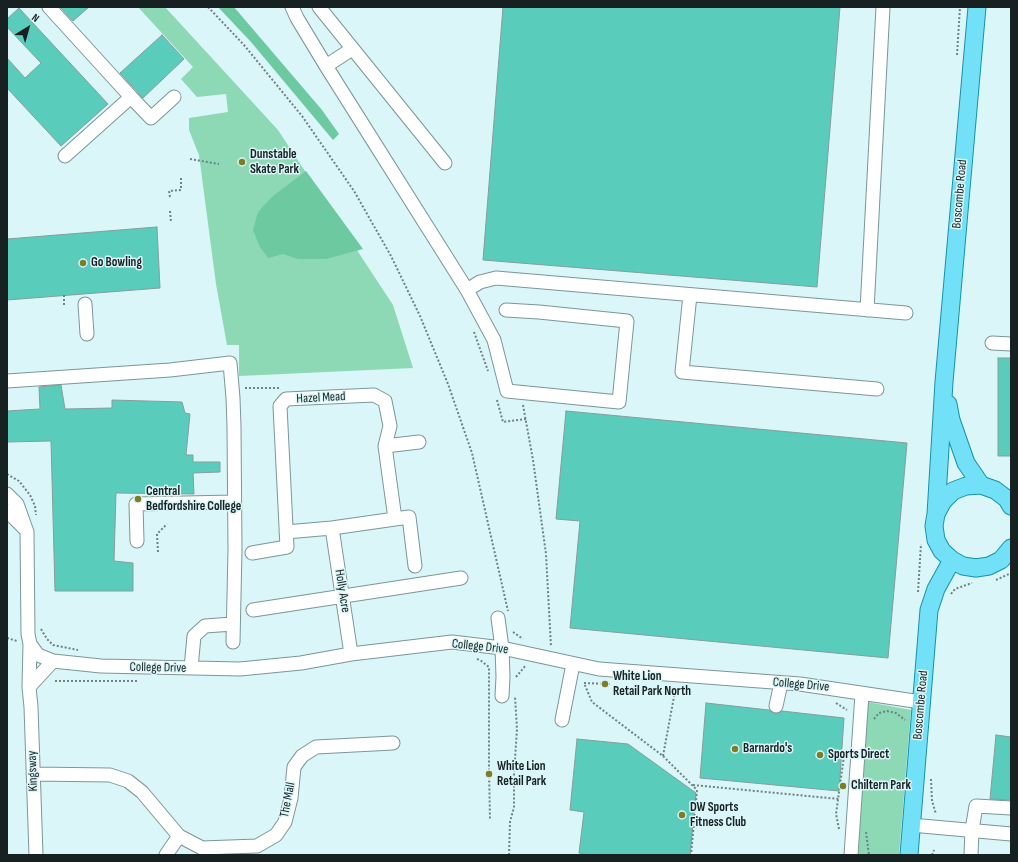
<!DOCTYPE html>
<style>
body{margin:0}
#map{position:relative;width:1018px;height:862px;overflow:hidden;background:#daf6f8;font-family:"Sofia Sans Condensed",sans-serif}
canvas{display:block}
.frame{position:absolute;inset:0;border:8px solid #172122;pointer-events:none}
.north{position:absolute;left:8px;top:8px;width:40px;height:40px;-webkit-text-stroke:3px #daf6f8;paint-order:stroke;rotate:37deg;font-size:11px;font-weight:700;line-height:16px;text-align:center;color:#172122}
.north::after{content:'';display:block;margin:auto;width:14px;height:18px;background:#172122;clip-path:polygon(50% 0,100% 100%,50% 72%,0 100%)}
</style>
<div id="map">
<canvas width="1018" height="862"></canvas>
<div class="frame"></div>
<div class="north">N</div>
</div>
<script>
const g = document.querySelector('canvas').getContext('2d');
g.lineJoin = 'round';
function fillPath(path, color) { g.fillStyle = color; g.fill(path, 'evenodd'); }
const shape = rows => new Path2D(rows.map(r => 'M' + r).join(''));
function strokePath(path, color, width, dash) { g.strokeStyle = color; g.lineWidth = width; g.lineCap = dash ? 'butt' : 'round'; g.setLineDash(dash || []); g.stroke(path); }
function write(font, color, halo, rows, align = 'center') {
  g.font = font + ' "Sofia Sans Condensed",sans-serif'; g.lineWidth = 3; g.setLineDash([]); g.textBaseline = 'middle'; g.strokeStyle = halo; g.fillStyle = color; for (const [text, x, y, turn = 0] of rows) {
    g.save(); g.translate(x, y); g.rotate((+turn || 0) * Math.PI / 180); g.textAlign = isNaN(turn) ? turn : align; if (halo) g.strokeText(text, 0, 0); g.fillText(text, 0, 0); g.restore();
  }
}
const green = shape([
 [138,7,165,7,278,130,393,305,413,368,239,376,239,345,227,345,216,284,199,155,189,130,189,118,228,112,226,94,197,97,181,79,193,67],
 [868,702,911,710,899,855,858,855]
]);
const forest = shape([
 [218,7,234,7,322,110,339,134,333,140,251,42],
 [306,171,363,249,326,259,298,259,283,254,268,258,260,247,253,230,258,212,273,196]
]);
const building = shape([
 [60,7,89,7,73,21,60,7],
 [503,7,840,7,817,287,483,260,503,7],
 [19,8,108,104,61,146,7,88,7,58,25,78,41,63,7,27,7,19,19,8],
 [162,35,184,59,143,98,120,73,162,35],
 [157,227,160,288,7,300,7,239,157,227],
 [998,358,1011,358,1011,456,998,456,998,358],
 [61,385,65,409,112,408,112,400,182,402,185,413,190,414,186,455,193,455,193,462,220,462,220,472,193,473,194,494,116,493,114,561,133,563,133,591,55,591,51,441,7,442,7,411,40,409,39,387,61,385],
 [566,411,907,443,888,658,570,628,580,521,556,519,566,411],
 [706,703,769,710,775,714,782,711,844,718,839,791,700,778,706,703],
 [996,735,1011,737,1011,800,990,799,996,735],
 [577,739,628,744,696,793,690,855,589,855,579,853,584,812,570,810,577,739]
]);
const path = shape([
 [208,7,244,45,302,116,354,191,391,256,420,316,448,384,472,453,508,611],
 [957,55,960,7],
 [190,159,219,164],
 [170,197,169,191,181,190,181,177],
 [170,211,171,222],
 [64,305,64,295],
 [474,332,488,371],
 [245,388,280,388],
 [497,400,503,422,526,419],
 [523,405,533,460,546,554,551,647],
 [7,474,19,481,30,495,35,506,36,515],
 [158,552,157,534,167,524],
 [996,580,1011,573],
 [918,592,921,544],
 [951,594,955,589,972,583],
 [41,629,47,639,53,645,78,650],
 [513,632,523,639],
 [7,638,17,641],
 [477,659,480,660,489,667,489,770,490,820],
 [516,677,526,665],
 [55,681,137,681],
 [610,684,584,683,592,702,663,756,697,790,691,855],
 [836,703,847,710],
 [874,719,879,713,887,711,896,713,905,720],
 [663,756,676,686],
 [931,779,932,801,936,814],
 [693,785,839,799],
 [839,829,836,814,844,756],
 [866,832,869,855],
 [509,855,510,822,514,807,514,774,517,729,515,697],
 [932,855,934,850]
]);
const minor = shape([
 [49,7,131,97,65,156],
 [292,7,297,18,326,66,467,290,494,340,507,391,619,402,627,321,539,312,506,310],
 [319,7,445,163],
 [326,66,352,49],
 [131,97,151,118,174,97],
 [467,290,480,282,496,278,906,313],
 [690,295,682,372,877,389],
 [85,304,87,334],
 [867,310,883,7],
 [992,343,1011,344],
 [7,381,170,370,230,363,233,398,234,427,235,550,233,642],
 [385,446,419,442],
 [7,494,17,504,27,532,28,634,30,644,38,655,53,661,101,666,240,669,301,663,351,654,452,642,502,648,599,669,800,684,921,702],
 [7,511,25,529],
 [332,528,351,654],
 [286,532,332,528,409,517,415,566],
 [137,541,136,504,234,502],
 [252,553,287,547,280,406,286,399,374,395,385,401,390,426,385,446,395,519],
 [253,610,461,578],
 [498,618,502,648,503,677,502,696],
 [30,644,29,687,31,707,36,855],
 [191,668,194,636,205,626,233,624],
 [29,687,53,661],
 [776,706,781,683],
 [562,720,573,664],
 [33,774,110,775,128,781,142,792,179,836,202,848,257,846,276,835,285,822,291,798,294,767,302,756,316,747,393,743],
 [911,825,1011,834],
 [166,855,179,836],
 [851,855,862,694],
 [971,855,972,830,976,806,1011,808]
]);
const major = shape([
 [948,404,951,420,966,463,981,485],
 [1011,506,1007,499,995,490,981,485,966,486,953,491,943,501,936,514,934,526,936,540,942,551,952,560,963,566,976,568,989,566,1001,560,1011,548],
 [936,514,944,382,977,7],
 [909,855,929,610,936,589,952,560]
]);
const markers = [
 [242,162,4,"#7e7c24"],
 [83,263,4,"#7e7c24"],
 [138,499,4,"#7e7c24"],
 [605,684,4,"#7e7c24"],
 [735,749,4,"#7e7c24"],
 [820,755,4,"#7e7c24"],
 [489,774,4,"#7e7c24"],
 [843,786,4,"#7e7c24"],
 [682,815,4,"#7e7c24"]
];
const poiNames = [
 ["Dunstable",250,155],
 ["Skate Park",250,170],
 ["Go Bowling",91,263],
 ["Central",146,492],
 ["Bedfordshire College",146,507],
 ["White Lion",613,677],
 ["Retail Park North",613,692],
 ["Barnardo's",743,749],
 ["Sports Direct",828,755],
 ["White Lion",497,767],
 ["Retail Park",497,782],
 ["Chiltern Park",851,786],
 ["DW Sports",690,808],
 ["Fitness Club",690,823]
];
const streetNames = [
 ["Boscombe Road",960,194,-85],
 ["Hazel Mead",321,398,-3],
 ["Holly Acre",342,591,81],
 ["College Drive",480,647,6],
 ["College Drive",158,668,1],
 ["College Drive",801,685,5],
 ["Boscombe Road",921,705,-85],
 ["Kingsway",33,771,-92],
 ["The Mall",288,800,-79]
];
fillPath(green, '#8dd8b5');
fillPath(forest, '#6cc9a0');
fillPath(building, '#59ccbb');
strokePath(building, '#849e99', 1);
strokePath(minor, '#7c9698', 15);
strokePath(major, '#1591aa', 19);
strokePath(path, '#6f8182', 2, [2, 2]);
strokePath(minor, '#fff', 13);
strokePath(major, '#72e1f8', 17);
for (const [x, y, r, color] of markers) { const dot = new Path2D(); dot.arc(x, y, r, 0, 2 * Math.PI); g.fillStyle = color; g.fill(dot); strokePath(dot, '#daf6f8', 1.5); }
write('bold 13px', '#172122', '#daf6f8', poiNames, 'left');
write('13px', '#172122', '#daf6f8', streetNames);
</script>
